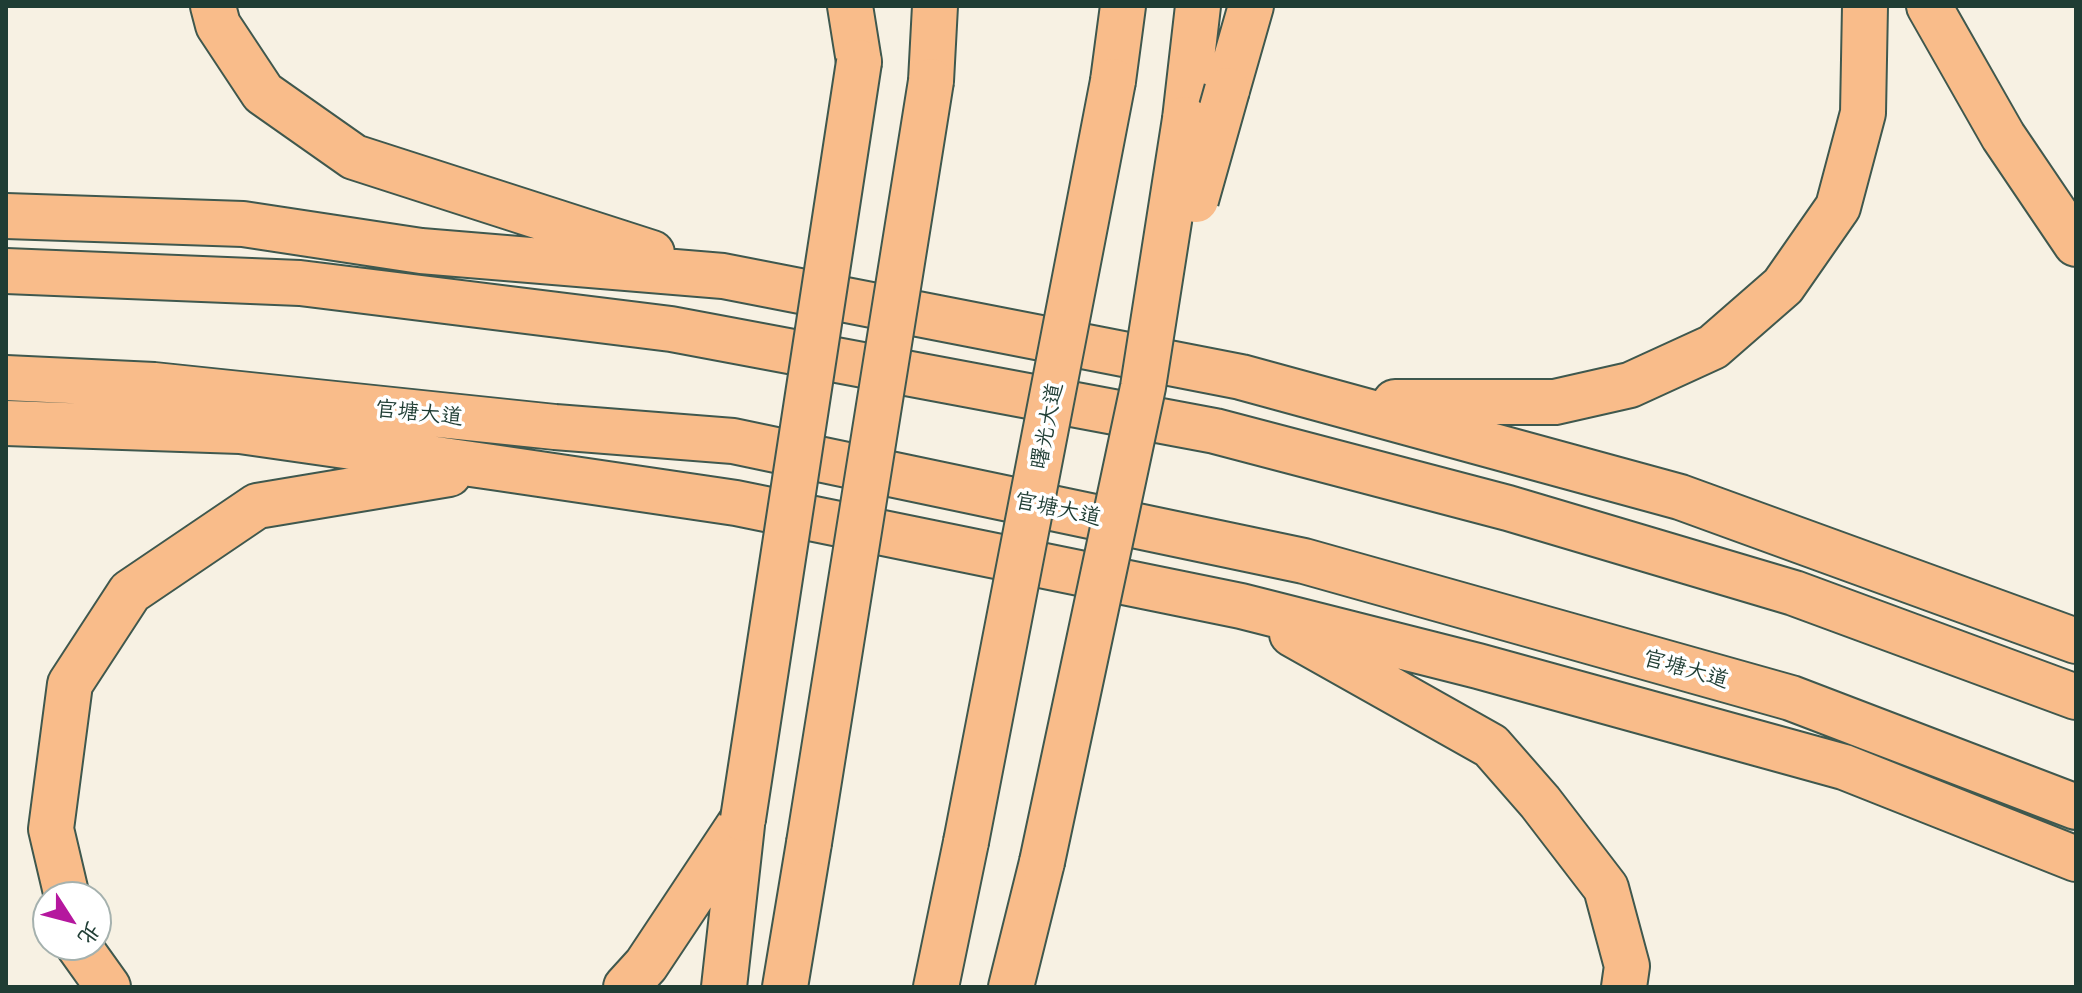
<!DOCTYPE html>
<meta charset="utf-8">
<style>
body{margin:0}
#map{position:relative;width:2082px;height:993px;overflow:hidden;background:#f7f1e3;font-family:Mali,"LXGW WenKai TC",sans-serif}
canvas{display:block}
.frame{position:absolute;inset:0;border:8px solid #1f3d34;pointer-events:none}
.north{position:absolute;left:32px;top:881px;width:80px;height:80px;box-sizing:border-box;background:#fff;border:2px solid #a5b1ae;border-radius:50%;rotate:126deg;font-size:22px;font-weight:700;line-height:32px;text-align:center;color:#1f3d34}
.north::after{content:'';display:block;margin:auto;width:28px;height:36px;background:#b5179e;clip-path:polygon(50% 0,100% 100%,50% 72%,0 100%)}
</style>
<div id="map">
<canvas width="2082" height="993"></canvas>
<div class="frame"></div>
<div class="north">北</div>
</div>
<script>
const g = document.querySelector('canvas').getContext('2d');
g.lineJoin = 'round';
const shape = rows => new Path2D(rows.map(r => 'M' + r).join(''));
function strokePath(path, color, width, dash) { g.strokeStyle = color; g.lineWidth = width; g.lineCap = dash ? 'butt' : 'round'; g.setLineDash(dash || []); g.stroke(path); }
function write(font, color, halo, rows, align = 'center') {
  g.font = font + ' Mali,"LXGW WenKai TC",sans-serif'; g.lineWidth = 7; g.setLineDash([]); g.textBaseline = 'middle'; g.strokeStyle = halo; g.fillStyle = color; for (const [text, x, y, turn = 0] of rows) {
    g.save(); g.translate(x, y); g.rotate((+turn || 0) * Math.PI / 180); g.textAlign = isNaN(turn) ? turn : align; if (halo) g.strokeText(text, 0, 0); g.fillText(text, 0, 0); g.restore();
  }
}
const trunk = shape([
 [213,6,218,25,263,93,354,157,652,253],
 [850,6,859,62],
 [1929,6,2003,136,2076,244],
 [931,81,935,6],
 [1113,81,1123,6],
 [1227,90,1251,6],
 [1185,119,1198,6],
 [6,216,243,224,421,251,723,276,1241,377,1680,497,2076,641],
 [6,271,300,283,671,329,1215,431,1508,508,1794,593,2076,697],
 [6,378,154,385,555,427,733,441,1304,561,1791,698,2076,807],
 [1395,402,1555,402,1630,385,1713,347,1783,286,1838,207,1863,113,1865,6],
 [6,423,240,431,492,467,736,503,1241,606,1478,666,1844,767,2076,859],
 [1292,634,1491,746,1540,802,1606,888,1627,966,1624,987],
 [67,897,51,829,70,684,130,592,257,506,449,474],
 [78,945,108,987],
 [626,987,646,965,743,819],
 [724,987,742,825],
 [785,987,809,843],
 [936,987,966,842],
 [1011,987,1042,862]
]);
const trunkBridge = shape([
 [1196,200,1227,90],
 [743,819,859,62],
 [966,842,1113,81],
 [809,843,931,81],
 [1042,862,1143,387,1185,119]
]);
const streetNames = [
 ["官塘大道",419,413,6],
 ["曙光大道",1047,426,-79],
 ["官塘大道",1058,509,12],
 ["官塘大道",1686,669,16]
];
strokePath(trunk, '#3f584e', 48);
strokePath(trunk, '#f9bc8a', 44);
strokePath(trunkBridge, '#3f584e', 48, []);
strokePath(trunkBridge, '#f9bc8a', 44);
write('22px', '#1f3d34', '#fff', streetNames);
</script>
